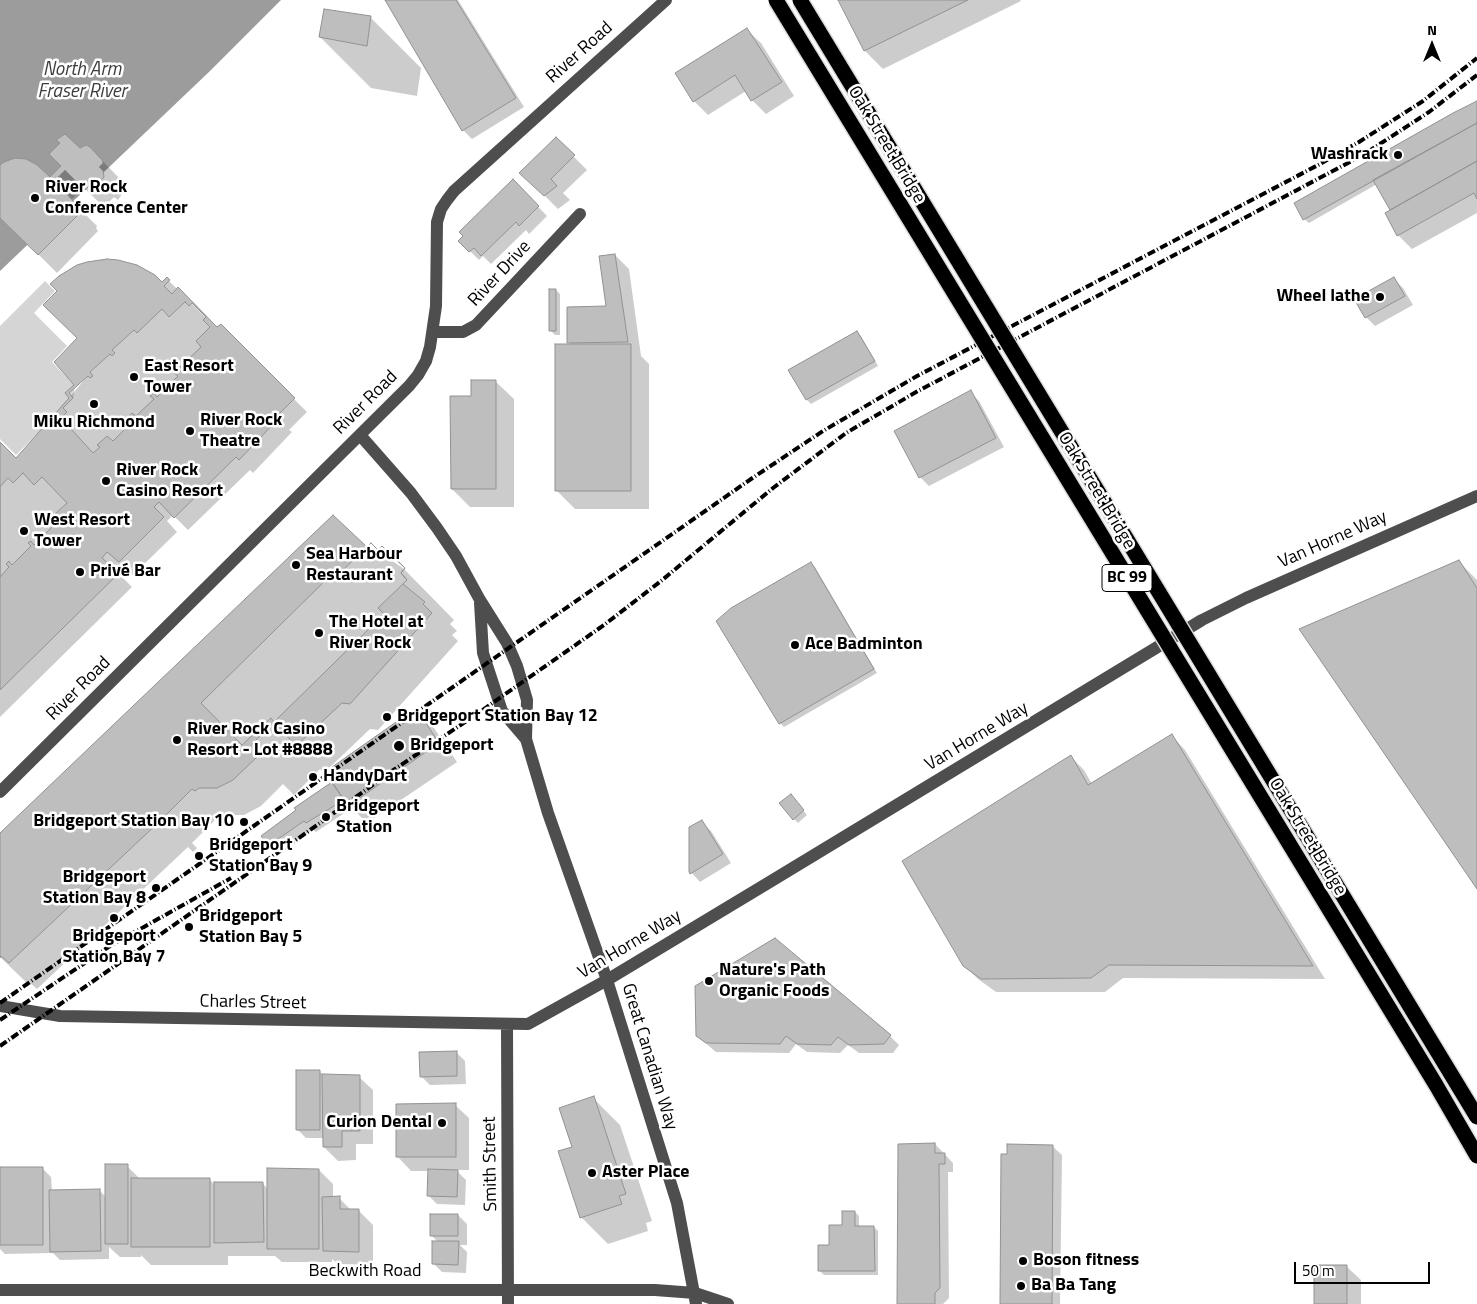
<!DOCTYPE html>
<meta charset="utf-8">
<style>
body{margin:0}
#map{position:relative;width:1477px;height:1304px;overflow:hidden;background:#fff;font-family:"Titillium Web",sans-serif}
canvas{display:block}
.north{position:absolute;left:1407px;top:20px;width:50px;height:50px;-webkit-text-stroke:4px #fff;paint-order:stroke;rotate:0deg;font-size:14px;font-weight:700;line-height:20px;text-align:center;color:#000}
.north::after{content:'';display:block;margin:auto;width:18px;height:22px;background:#000;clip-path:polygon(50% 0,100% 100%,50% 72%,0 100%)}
.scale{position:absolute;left:1294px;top:1262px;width:136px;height:22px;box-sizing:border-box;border:2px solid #000;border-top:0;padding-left:6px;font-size:15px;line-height:18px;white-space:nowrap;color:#000;-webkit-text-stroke:4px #fff;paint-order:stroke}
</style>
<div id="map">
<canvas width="1477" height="1304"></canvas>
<div class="north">N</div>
<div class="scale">50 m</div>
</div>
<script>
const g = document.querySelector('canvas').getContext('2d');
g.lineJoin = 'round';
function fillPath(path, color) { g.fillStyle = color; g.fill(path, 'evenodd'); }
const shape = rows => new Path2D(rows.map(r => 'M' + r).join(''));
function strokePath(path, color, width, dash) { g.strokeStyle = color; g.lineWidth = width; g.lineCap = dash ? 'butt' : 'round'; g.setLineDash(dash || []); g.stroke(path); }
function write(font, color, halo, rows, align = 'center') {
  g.font = font + ' "Titillium Web",sans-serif'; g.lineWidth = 5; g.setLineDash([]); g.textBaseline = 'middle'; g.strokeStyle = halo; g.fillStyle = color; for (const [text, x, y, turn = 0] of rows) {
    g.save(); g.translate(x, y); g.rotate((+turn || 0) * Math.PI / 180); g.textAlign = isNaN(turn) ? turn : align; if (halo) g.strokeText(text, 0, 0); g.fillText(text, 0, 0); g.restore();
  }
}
const green = shape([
 [45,281,55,291,34,313,67,346,52,362,75,386,73,398,16,455,0,439,0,326]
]);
const water = shape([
 [0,0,281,0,210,71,0,271]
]);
const shadow = shape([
 [387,0,458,0,524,107,472,139,463,130],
 [840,0,1020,0,1021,1,883,69,865,51],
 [371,18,421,68,417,96,371,88,320,37],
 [747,30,761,43,794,96,766,114,752,100,746,91,708,115,694,101],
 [1477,102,1477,213,1412,249,1398,235,1392,211,1377,184,1309,223,1304,219],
 [556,139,587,170,563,193,570,200,558,209,535,186],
 [90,148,121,180,116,186,122,194,118,200,114,197,104,207,84,188,71,200,97,226,96,228,98,231,57,273,0,216,0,167,50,179,80,150],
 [513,181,547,216,529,234,526,230,491,264,483,256,479,260,460,241],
 [615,255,629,269,641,356,649,364,649,509,575,509,556,490,572,345,569,342,607,308],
 [167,279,217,329,221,326,307,412,289,430,292,432,253,473,250,470,188,530,173,515,167,521,177,532,133,575,122,565,116,571,132,587,0,717,0,444,16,459,61,408],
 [1394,279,1403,288,1413,305,1375,326,1366,317],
 [556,290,560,294,560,335,555,335,551,331],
 [857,332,861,336,878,366,811,404,807,400,790,370],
 [495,381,514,399,514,507,470,507,452,489,472,397],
 [970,392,979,401,1004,447,929,486,920,477],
 [367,549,378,551,404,569,454,620,450,624,457,631,452,635,458,641,378,730,370,729,328,769,329,770,416,710,434,728,457,762,367,823,352,808,316,832,313,829,277,854,269,845,333,782,325,771,323,772,320,769,294,795,283,784,261,806,244,815,226,815,223,818,220,815,192,843,197,848,193,852,188,847,37,989,29,982,28,984,0,957,0,835],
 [1459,562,1477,580,1477,886],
 [811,563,815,567,877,673,784,727,780,723],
 [1172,736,1185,750,1325,979,1123,978,1105,992,996,992,978,979,964,965,1070,756,1084,770,1092,784],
 [795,800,807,815,798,823,794,819],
 [702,822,711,831,731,863,700,882,690,871],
 [697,1036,890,1036,899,1045,893,1053,859,1053,848,1045,840,1053,807,1052,796,1044,789,1053,716,1052],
 [456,1052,465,1061,466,1084,430,1085,421,1076],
 [319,1071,324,1076,359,1077,373,1090,373,1144,356,1144,356,1160,338,1161,324,1147,324,1138,306,1138,297,1129],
 [593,1098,620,1125,652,1221,646,1223,648,1231,608,1244,581,1217,573,1147],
 [455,1105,469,1118,469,1170,456,1170,466,1180,465,1205,437,1204,428,1195,429,1171,411,1171,398,1157],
 [935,1144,953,1163,953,1172,948,1172,949,1298,943,1304,898,1304],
 [1052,1146,1062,1155,1060,1304,1001,1304],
 [127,1166,141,1180,210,1180,214,1184,263,1184,268,1189,319,1170,333,1184,333,1198,339,1198,352,1211,359,1211,373,1225,373,1265,338,1264,332,1259,332,1262,282,1262,275,1256,228,1256,228,1265,151,1265,141,1255,141,1257,120,1257,109,1247,109,1259,60,1260,53,1253,5,1254,0,1249,0,1168,42,1168,51,1177,52,1191,99,1190,106,1197],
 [855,1212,859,1216,859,1227,874,1227,878,1231,878,1275,824,1275,819,1270,830,1246],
 [458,1215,467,1224,467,1245,460,1245,467,1252,466,1273,442,1272,433,1263,438,1242,432,1236],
 [1347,1267,1361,1280,1361,1304,1315,1304]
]);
const building = shape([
 [385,0,456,0,516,98,462,131,385,0],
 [838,0,968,0,864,51,838,0],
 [324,9,371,16,367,46,319,37,324,9],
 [747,28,782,82,751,101,735,75,693,102,675,73,747,28],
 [1477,101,1477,123,1303,220,1294,203,1453,113,1477,101],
 [1477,123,1477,161,1390,210,1373,180,1477,123],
 [65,134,80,148,86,145,90,147,102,160,103,163,99,167,103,171,104,177,99,183,95,179,85,190,65,170,54,181,79,207,78,209,81,212,38,255,0,218,0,165,4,162,15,158,26,159,37,165,50,177,61,166,49,154,60,143,56,140,65,134],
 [556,137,575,155,551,179,557,186,544,196,519,173,556,137],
 [1477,161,1477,199,1474,193,1397,236,1385,213,1477,161],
 [513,179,539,206,519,226,516,222,481,256,474,248,469,252,458,241,463,236,459,232,513,179],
 [615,254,628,342,567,343,567,307,606,306,599,256,615,254],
 [107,259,118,260,137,265,155,275,162,282,167,277,170,280,164,286,172,294,178,287,217,327,221,324,295,398,277,416,279,418,239,460,236,457,174,518,159,502,154,507,164,517,119,562,107,552,102,558,119,573,0,690,0,442,16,458,69,398,65,393,74,385,54,362,77,338,43,305,57,291,50,284,59,276,77,265,87,262,107,259],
 [1394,277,1405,296,1365,318,1354,299,1394,277],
 [549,289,556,289,556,331,549,331,549,289],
 [185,302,189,306,192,303,206,317,203,320,210,327,196,341,201,347,174,373,178,376,157,397,154,393,150,396,154,399,136,416,132,413,128,417,133,421,113,441,107,436,97,445,100,447,93,453,61,418,67,412,63,408,73,398,69,393,88,376,90,378,93,376,90,372,110,354,112,356,115,353,112,350,134,330,137,333,162,309,169,317,185,302],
 [857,331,875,361,806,400,788,370,857,331],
 [555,344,631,344,631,491,555,491,555,344],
 [471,380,496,380,496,489,451,489,450,396,471,396,471,380],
 [971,390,996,438,919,478,894,431,971,390],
 [23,473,34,485,42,477,67,503,54,515,59,520,34,545,31,541,28,543,31,546,12,565,9,561,6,564,9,567,0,577,0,487,8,478,13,483,23,473],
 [333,515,367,547,371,543,378,550,382,546,405,568,401,573,407,580,403,584,425,602,423,604,432,613,350,704,342,703,296,746,274,722,252,744,259,755,233,780,217,788,199,788,195,791,192,789,166,815,171,820,165,825,160,821,9,963,1,956,0,958,0,833,333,515],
 [371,543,378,550,382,546,405,568,401,573,407,580,378,608,384,614,274,722,271,718,242,745,201,703,338,568,341,572,371,543],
 [1459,560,1477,588,1477,889,1299,629,1459,560],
 [811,562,874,669,779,724,716,621,731,608,811,562],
 [416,708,439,743,348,806,325,772,416,708],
 [1172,734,1313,966,1109,965,1091,978,981,979,963,966,902,861,1071,755,1088,785,1172,734],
 [332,782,344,800,306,823,304,821,268,846,261,836,296,810,294,808,332,782],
 [791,794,804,810,793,820,779,803,791,794],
 [702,820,723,854,690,874,689,872,689,827,702,820],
 [775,938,891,1035,884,1044,849,1045,838,1037,831,1045,797,1044,786,1036,780,1044,706,1043,696,1036,695,986,775,938],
 [457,1051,457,1076,420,1077,419,1052,457,1051],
 [296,1070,320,1070,320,1130,296,1130,296,1070],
 [322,1074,360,1075,360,1131,342,1131,342,1147,323,1147,322,1074],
 [594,1096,626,1194,619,1196,622,1204,580,1218,558,1151,572,1147,559,1108,594,1096],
 [456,1103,456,1157,396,1157,396,1104,456,1103],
 [935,1143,935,1153,945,1153,945,1164,939,1164,940,1288,935,1293,935,1304,897,1304,898,1144,935,1143],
 [1007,1144,1053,1145,1052,1304,1000,1304,1001,1154,1007,1154,1007,1144],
 [105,1164,128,1164,128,1244,105,1244,105,1164],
 [0,1167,43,1167,43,1245,0,1245,0,1167],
 [267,1168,319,1169,319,1249,267,1249,267,1168],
 [428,1169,458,1170,457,1197,427,1196,428,1169],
 [131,1178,210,1178,210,1247,131,1247,131,1178],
 [214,1182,263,1182,264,1242,214,1243,214,1182],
 [100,1189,101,1251,50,1252,49,1190,100,1189],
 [340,1196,340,1209,359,1209,359,1252,323,1251,322,1197,340,1196],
 [842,1211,855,1211,855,1226,874,1226,875,1271,818,1271,818,1245,829,1245,829,1225,842,1225,842,1211],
 [430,1214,458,1214,458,1236,430,1236,430,1214],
 [432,1241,459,1241,458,1265,432,1264,432,1241],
 [1314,1265,1347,1265,1347,1304,1314,1304,1314,1265]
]);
const minor = shape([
 [433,332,463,332,476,325,580,214],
 [360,435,411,493,437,528,456,556,480,600,507,643,517,666,527,700,526,739,548,813,607,980,677,1203,696,1304],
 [480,603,483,653,502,711,526,739],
 [0,792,409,386,418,375,426,361,430,347,436,306,437,222,441,209,447,200,454,191,666,0],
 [0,1006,60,1016,528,1024,607,980,768,883,1202,620,1246,598,1477,496],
 [507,1025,508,1304],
 [0,1290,655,1290,695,1293,728,1304]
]);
const rail = shape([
 [0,1003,751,479,823,431,917,376,1320,164,1359,142,1423,101,1477,58],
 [0,1020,110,946,231,878],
 [0,1046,306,833,392,771,474,716,604,625,661,581,773,488,846,433,918,391,1363,155,1429,112,1477,75]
]);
const highwayBridge = shape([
 [776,0,1436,1085,1477,1156],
 [800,0,1477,1117]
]);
const markers = [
 [1398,155,5,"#000"],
 [35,198,5,"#000"],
 [1380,297,5,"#000"],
 [134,377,5,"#000"],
 [94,404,5,"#000"],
 [190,431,5,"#000"],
 [106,481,5,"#000"],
 [24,531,5,"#000"],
 [296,565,5,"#000"],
 [80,572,5,"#000"],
 [319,633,5,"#000"],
 [795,645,5,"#000"],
 [387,717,5,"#000"],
 [177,740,5,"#000"],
 [399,746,6,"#000"],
 [313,777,5,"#000"],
 [326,817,5,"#000"],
 [244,822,5,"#000"],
 [199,856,5,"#000"],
 [156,888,5,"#000"],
 [114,918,5,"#000"],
 [189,927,5,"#000"],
 [709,981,5,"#000"],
 [442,1123,5,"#000"],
 [592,1173,5,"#000"],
 [1023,1261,5,"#000"],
 [1021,1286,5,"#000"]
];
const shields = [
 [1127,578,50]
];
const shieldNames = [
 ["BC 99",1127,578]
];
const streetNames = [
 ["River Road",580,53,-42],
 ["Oak Street Bridge",886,145,59],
 ["River Drive",500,274,-47],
 ["River Road",366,403,-45],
 ["Oak Street Bridge",1096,491,59],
 ["Van Horne Way",1333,540,-24],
 ["River Road",79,689,-45],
 ["Van Horne Way",977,737,-31],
 ["Oak Street Bridge",1307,837,59],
 ["Van Horne Way",630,945,-31],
 ["Charles Street",253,1003,1],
 ["Great Canadian Way",649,1057,73],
 ["Smith Street",491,1164,-91],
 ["Beckwith Road",365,1272]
];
const poiNames = [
 ["Washrack",1388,155,"right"],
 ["River Rock",45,188],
 ["Conference Center",45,209],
 ["Wheel lathe",1370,297,"right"],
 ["East Resort",144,367],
 ["Tower",144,388],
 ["River Rock",200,421],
 ["Theatre",200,442],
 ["Miku Richmond",94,423,"center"],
 ["River Rock",116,471],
 ["Casino Resort",116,492],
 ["West Resort",34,521],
 ["Tower",34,542],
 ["Sea Harbour",306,555],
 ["Restaurant",306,576],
 ["Privé Bar",90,572],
 ["The Hotel at",329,623],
 ["River Rock",329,644],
 ["Ace Badminton",805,645],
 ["Bridgeport Station Bay 12",397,717],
 ["River Rock Casino",187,730],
 ["Resort - Lot #8888",187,751],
 ["Bridgeport",410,746],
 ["HandyDart",323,777],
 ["Bridgeport",336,807],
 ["Station",336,828],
 ["Bridgeport Station Bay 10",234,822,"right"],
 ["Bridgeport",209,846],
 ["Station Bay 9",209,867],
 ["Bridgeport",146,878,"right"],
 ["Station Bay 8",146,899,"right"],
 ["Bridgeport",199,917],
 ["Station Bay 5",199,938],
 ["Bridgeport",114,937,"center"],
 ["Station Bay 7",114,958,"center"],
 ["Nature's Path",719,971],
 ["Organic Foods",719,992],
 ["Curion Dental",432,1123,"right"],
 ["Aster Place",602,1173],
 ["Boson fitness",1033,1261],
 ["Ba Ba Tang",1031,1286]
];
const waterNames = [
 ["North Arm",82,70],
 ["Fraser River",82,92]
];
fillPath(green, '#d5d5d5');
fillPath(water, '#9c9c9c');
fillPath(shadow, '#0003');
fillPath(building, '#bebebe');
strokePath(building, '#929292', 1);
strokePath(minor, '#4e4e4e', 12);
strokePath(rail, '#000', 4, [8, 2.5, 1, 2.5]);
strokePath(highwayBridge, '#dbdbdb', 18, []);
strokePath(highwayBridge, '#000', 15);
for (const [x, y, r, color] of markers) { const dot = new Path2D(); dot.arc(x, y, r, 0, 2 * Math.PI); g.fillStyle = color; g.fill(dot); strokePath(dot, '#fff', 2); }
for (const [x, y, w] of shields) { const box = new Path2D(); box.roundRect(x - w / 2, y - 13.5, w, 27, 4); g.fillStyle = '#fff'; g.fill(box); strokePath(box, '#000', 1); }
write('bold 16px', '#000', null, shieldNames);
write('18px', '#000', '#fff', streetNames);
write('bold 18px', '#000', '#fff', poiNames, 'left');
write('italic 19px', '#3d3d3d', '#fff', waterNames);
</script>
